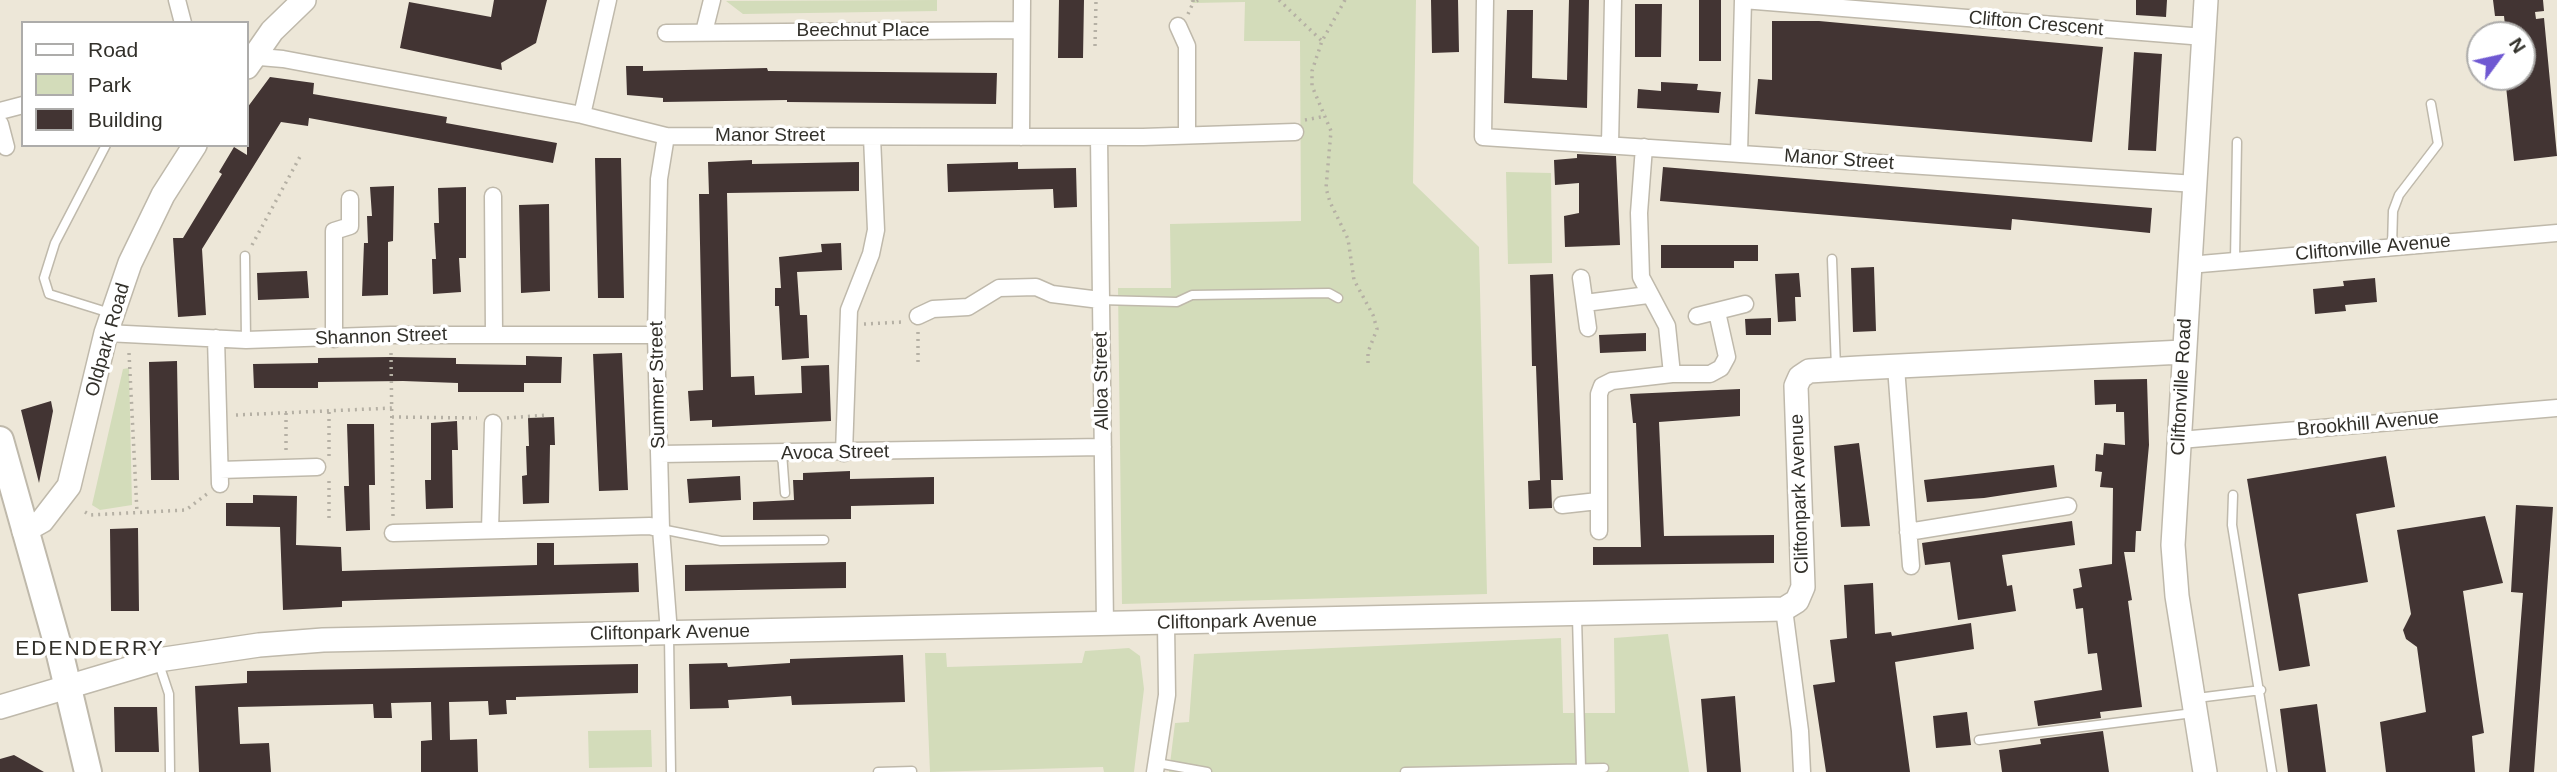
<!DOCTYPE html>
<style>
body{margin:0}
#map{position:relative;width:2557px;height:772px;overflow:hidden;background:#ede7d8;font-family:Helvetica,sans-serif}
canvas{display:block}
.legend{position:absolute;left:21px;top:21px;width:228px;height:126px;box-sizing:border-box;background:#fff;border:2px solid #adacaa;margin:0;padding:9px 12px;list-style:none;font-size:21px;color:#32302a}
.legend li{display:flex;align-items:center;gap:14px;height:35px}
.legend b{width:35px;border:2px solid #adacaa}
.north{position:absolute;left:2466px;top:21px;width:70px;height:70px;box-sizing:border-box;background:#fff;border:2px solid #adacaa;border-radius:50%;rotate:57deg;font-size:19px;font-weight:700;line-height:28px;text-align:center;color:#32302a}
.north::after{content:'';display:block;margin:auto;width:24px;height:32px;background:#6f58d2;clip-path:polygon(50% 0,100% 100%,50% 72%,0 100%)}
</style>
<div id="map">
<canvas width="2557" height="772"></canvas>
<ul class="legend">
<li><b style="height:9px;background:#fff"></b>Road</li>
<li><b style="height:19px;background:#d3dcba"></b>Park</li>
<li><b style="height:19px;background:#423433"></b>Building</li>
</ul>
<div class="north">N</div>
</div>
<script>
const g = document.querySelector('canvas').getContext('2d');
g.lineJoin = 'round';
function fillPath(path, color) { g.fillStyle = color; g.fill(path, 'evenodd'); }
const shape = rows => new Path2D(rows.map(r => 'M' + r).join(''));
function strokePath(path, color, width, dash) { g.strokeStyle = color; g.lineWidth = width; g.lineCap = dash ? 'butt' : 'round'; g.setLineDash(dash || []); g.stroke(path); }
function write(font, color, halo, rows, align = 'center') {
  g.font = font + ' Helvetica,sans-serif'; g.lineWidth = 7; g.setLineDash([]); g.textBaseline = 'middle'; g.strokeStyle = halo; g.fillStyle = color; for (const [text, x, y, turn = 0] of rows) {
    g.save(); g.translate(x, y); g.rotate((+turn || 0) * Math.PI / 180); g.textAlign = isNaN(turn) ? turn : align; if (halo) g.strokeText(text, 0, 0); g.fillText(text, 0, 0); g.restore();
  }
}
const green = shape([
 [937,0,937,11,743,14,726,1],
 [1190,0,1416,0,1413,183,1479,247,1487,594,1122,604,1118,288,1171,288,1170,224,1301,221,1300,41,1244,41,1245,2,1193,3],
 [1506,172,1551,173,1552,263,1508,264],
 [129,368,132,505,100,510,92,505,123,369],
 [1668,634,1689,772,1169,772,1175,723,1189,722,1194,654,1561,638,1563,713,1615,713,1614,638],
 [1129,648,1140,656,1144,689,1134,772,1104,772,1103,767,930,772,925,653,946,653,947,667,1082,663,1085,651],
 [651,730,652,767,589,768,588,731]
]);
const building = shape([
 [494,0,547,0,536,43,501,63,502,70,400,48,409,2,491,17],
 [1059,0,1084,0,1083,58,1058,58],
 [1431,0,1458,0,1459,52,1432,53],
 [1569,0,1589,0,1587,108,1504,103,1507,10,1533,10,1532,78,1567,80],
 [1699,0,1721,0,1721,61,1699,61],
 [2136,0,2167,0,2166,17,2136,15],
 [2493,0,2543,0,2544,11,2535,12,2536,19,2544,18,2557,156,2514,161,2505,77,2522,77,2522,35,2506,35,2504,16,2495,16],
 [1635,4,1662,4,1661,57,1635,57],
 [1772,21,1819,21,2103,47,2092,142,1755,114,1758,79,1772,80],
 [2134,52,2162,54,2156,151,2128,150],
 [626,66,643,66,643,71,767,68,768,71,997,73,996,104,787,102,787,100,663,102,663,98,627,95],
 [270,77,314,83,313,94,447,117,446,123,557,143,553,163,309,118,308,126,281,122,202,249,206,315,178,317,173,238,183,238,222,174,219,172,234,147,247,155,247,108],
 [1661,82,1698,84,1697,90,1721,92,1719,113,1637,108,1638,89,1661,91],
 [1577,154,1616,156,1620,245,1565,247,1564,216,1579,213,1579,183,1555,185,1554,160,1577,158],
 [595,158,621,158,624,298,598,298],
 [752,160,752,164,859,162,859,191,727,193,731,377,754,376,755,395,802,393,801,366,829,365,831,421,712,427,712,420,690,421,688,391,703,390,699,194,709,194,708,162],
 [1018,162,1018,169,1076,168,1077,207,1054,208,1053,189,948,192,947,164],
 [1663,167,2152,208,2150,233,2012,219,2011,230,1660,201],
 [394,186,393,241,388,242,388,295,362,296,364,243,368,243,367,216,372,216,370,187],
 [466,187,466,258,459,258,461,292,433,294,432,259,436,259,434,223,439,223,438,188],
 [549,204,550,291,521,293,519,205],
 [841,243,842,270,797,272,800,315,807,315,809,358,782,360,779,306,775,306,775,288,781,288,779,257,822,252,821,244],
 [1661,245,1758,245,1758,261,1734,261,1734,268,1661,268],
 [1874,267,1876,331,1853,332,1851,268],
 [307,271,309,298,258,300,257,273],
 [1799,273,1801,297,1795,297,1796,321,1778,322,1775,274],
 [1553,274,1563,480,1551,480,1552,508,1529,509,1528,481,1540,480,1536,366,1532,366,1530,275],
 [2375,278,2377,302,2345,305,2346,311,2315,314,2313,289,2344,286,2343,281],
 [1771,318,1771,335,1746,335,1745,319],
 [1646,333,1646,351,1600,353,1599,335],
 [622,353,628,490,599,491,593,354],
 [526,356,562,357,561,383,524,383,524,392,458,392,458,383,403,381,318,382,318,388,254,388,253,364,318,363,318,358,390,357,456,358,456,364,526,365],
 [177,361,179,480,151,480,149,362],
 [2147,379,2149,445,2141,531,2136,531,2135,552,2124,552,2132,600,2128,601,2142,707,2100,712,2101,718,2038,726,2034,701,2102,690,2097,653,2088,654,2083,608,2076,609,2073,589,2082,587,2079,569,2112,564,2113,488,2100,487,2102,472,2095,471,2096,454,2103,455,2104,443,2125,445,2124,412,2116,412,2116,404,2095,405,2094,380],
 [1740,389,1740,416,1659,422,1664,536,1774,535,1774,563,1593,565,1593,547,1641,547,1636,423,1633,423,1630,394],
 [51,401,53,411,39,483,21,410],
 [554,417,555,445,550,445,549,503,523,504,522,476,527,475,526,446,529,446,528,418],
 [457,421,458,450,452,450,453,508,426,509,425,480,431,480,431,423],
 [347,424,374,424,375,485,369,485,370,530,346,531,344,486,349,486],
 [1859,443,1870,526,1841,527,1834,446],
 [2386,456,2395,507,2356,514,2368,582,2298,594,2310,666,2279,671,2247,479],
 [2054,465,2057,487,1984,498,1927,502,1924,480],
 [850,471,850,479,934,477,934,504,851,506,851,519,753,520,753,502,794,500,793,480,803,480,803,473],
 [740,476,741,500,689,503,687,479],
 [253,495,297,496,296,545,341,547,342,571,537,565,537,543,554,543,554,565,638,563,639,592,342,601,342,607,283,610,280,527,226,526,226,503,253,503],
 [2516,505,2553,507,2534,772,2509,772,2523,593,2511,592],
 [2485,516,2503,583,2463,591,2484,733,2472,736,2475,772,2386,772,2380,722,2426,712,2417,647,2406,639,2403,630,2411,614,2397,530],
 [2072,521,2075,545,2002,555,2007,586,2012,585,2016,611,1958,620,1950,562,1925,565,1922,543],
 [138,528,139,611,111,611,110,529],
 [846,562,846,588,685,591,685,565],
 [1873,583,1875,634,1891,632,1892,636,1971,623,1974,649,1895,662,1910,772,1826,772,1813,685,1835,682,1830,640,1847,638,1844,585],
 [903,655,905,702,792,705,791,696,728,700,729,708,690,709,689,664,727,663,728,667,790,663,790,659],
 [638,664,638,693,516,697,516,700,506,700,507,714,489,715,488,701,449,702,450,740,477,739,478,772,421,772,421,741,432,740,431,702,391,703,392,718,374,718,373,704,238,707,240,744,269,743,271,772,199,772,195,686,247,683,247,671],
 [1735,696,1741,772,1707,772,1701,699],
 [2317,704,2326,772,2288,772,2280,709],
 [114,707,157,707,159,752,115,752],
 [1967,712,1971,745,1936,748,1933,716],
 [2103,731,2109,772,2002,772,1999,750,2041,744,2040,739],
 [14,755,44,772,0,772,0,759]
]);
const path = shape([
 [1193,0,1193,3,1198,0],
 [1279,0,1322,41],
 [1345,0,1322,41,1312,71,1312,86,1331,131,1326,188,1330,202,1348,239,1354,280,1373,315,1377,329,1368,352,1368,367],
 [1188,14,1193,3],
 [1095,46,1096,0],
 [1305,120,1326,116],
 [252,245,302,153],
 [864,324,902,322],
 [918,332,918,365],
 [129,353,137,512],
 [391,353,393,517],
 [286,413,286,450],
 [236,415,392,408],
 [392,417,477,418],
 [507,418,547,415],
 [329,456,329,412],
 [85,512,90,515,186,510,207,494],
 [329,518,329,481]
]);
const lane = shape([
 [106,145,55,243,44,278,49,294,110,313],
 [2392,247,2393,211,2399,195,2438,144,2431,104],
 [245,256,246,340],
 [1832,259,1836,368],
 [2235,260,2237,142],
 [1100,300,1177,302,1192,295,1329,293,1338,298],
 [782,453,785,493],
 [2233,495,2232,525,2272,772],
 [661,529,721,541,824,540],
 [1577,617,1581,768],
 [669,636,671,772],
 [158,661,169,694,170,772],
 [2197,698,2261,690],
 [1979,740,2193,713],
 [1157,763,1207,772],
 [878,772,912,771],
 [1405,772,1604,768]
]);
const street = shape([
 [177,0,183,23],
 [1485,0,1483,137,2196,184],
 [1743,0,2204,37],
 [1178,26,1187,46,1187,135],
 [704,32,712,0],
 [666,33,1021,30],
 [248,56,283,59,582,115,666,136,1143,137,1295,132],
 [0,111,23,105],
 [582,115,608,0],
 [0,124,6,147],
 [666,136,659,179,656,335,661,529,669,633],
 [1021,137,1022,0],
 [1099,137,1105,626],
 [1610,145,1613,0],
 [1644,147,1639,213,1641,277,1667,326,1672,374],
 [1739,154,1743,0],
 [493,196,494,334],
 [2189,265,2557,233],
 [1581,278,1588,328],
 [1585,303,1648,295],
 [918,316,933,309,968,307,999,288,1036,287,1052,294,1100,300],
 [1697,316,1745,304],
 [106,333,246,340,391,335,656,335],
 [216,338,220,484],
 [334,339,334,231,350,226,350,199],
 [1896,367,1911,566],
 [2180,440,2557,408],
 [844,453,849,310,871,254,876,230,872,137],
 [660,454,1103,447],
 [220,470,317,467],
 [1562,505,1598,501],
 [490,530,493,423],
 [1599,531,1599,394,1602,386,1612,381,1672,374,1710,374,1721,368,1727,357,1717,312],
 [1908,532,2068,506],
 [393,533,650,526,661,529],
 [1784,609,1800,731,1802,772],
 [1155,772,1167,695,1166,624]
]);
const secondary = shape([
 [247,67,272,31,304,0],
 [24,531,42,521,69,486,106,333,130,263,163,195,195,145],
 [0,707,158,660,259,645,323,640,1784,609,1797,601,1803,587,1796,386,1800,377,1809,371,1859,368,2183,352],
 [2205,772,2177,596,2173,545,2206,0]
]);
const primary = shape([
 [0,440,58,646,88,772]
]);
const streetNames = [
 ["Clifton Crescent",2036,24,5],
 ["Beechnut Place",863,31],
 ["Manor Street",770,136],
 ["Manor Street",1839,160,4],
 ["Cliftonville Avenue",2373,248,-5],
 ["Shannon Street",381,337,-2],
 ["Oldpark Road",108,340,-74],
 ["Alloa Street",1102,381,-91],
 ["Summer Street",658,385,-91],
 ["Cliftonville Road",2182,387,-87],
 ["Brookhill Avenue",2368,424,-5],
 ["Avoca Street",835,453,-1],
 ["Cliftonpark Avenue",1800,494,-92],
 ["Cliftonpark Avenue",1237,622,-1],
 ["Cliftonpark Avenue",670,633,-1]
];
const neighbourhoodNames = [
 ["EDENDERRY",90,649]
];
fillPath(green, '#d3dcba');
fillPath(building, '#423433');
strokePath(lane, '#bfb9ab', 11);
strokePath(street, '#bfb9ab', 19);
strokePath(secondary, '#bfb9ab', 26);
strokePath(primary, '#bfb9ab', 30);
strokePath(path, '#b5b0a4', 3.5, [2, 5]);
strokePath(lane, '#fff', 8);
strokePath(street, '#fff', 16);
strokePath(secondary, '#fff', 23);
strokePath(primary, '#fff', 26);
write('19px', '#32302a', '#fff', streetNames);
g.letterSpacing = '2px';
write('21px', '#32302a', '#fff', neighbourhoodNames);
g.letterSpacing = '0px';
</script>
